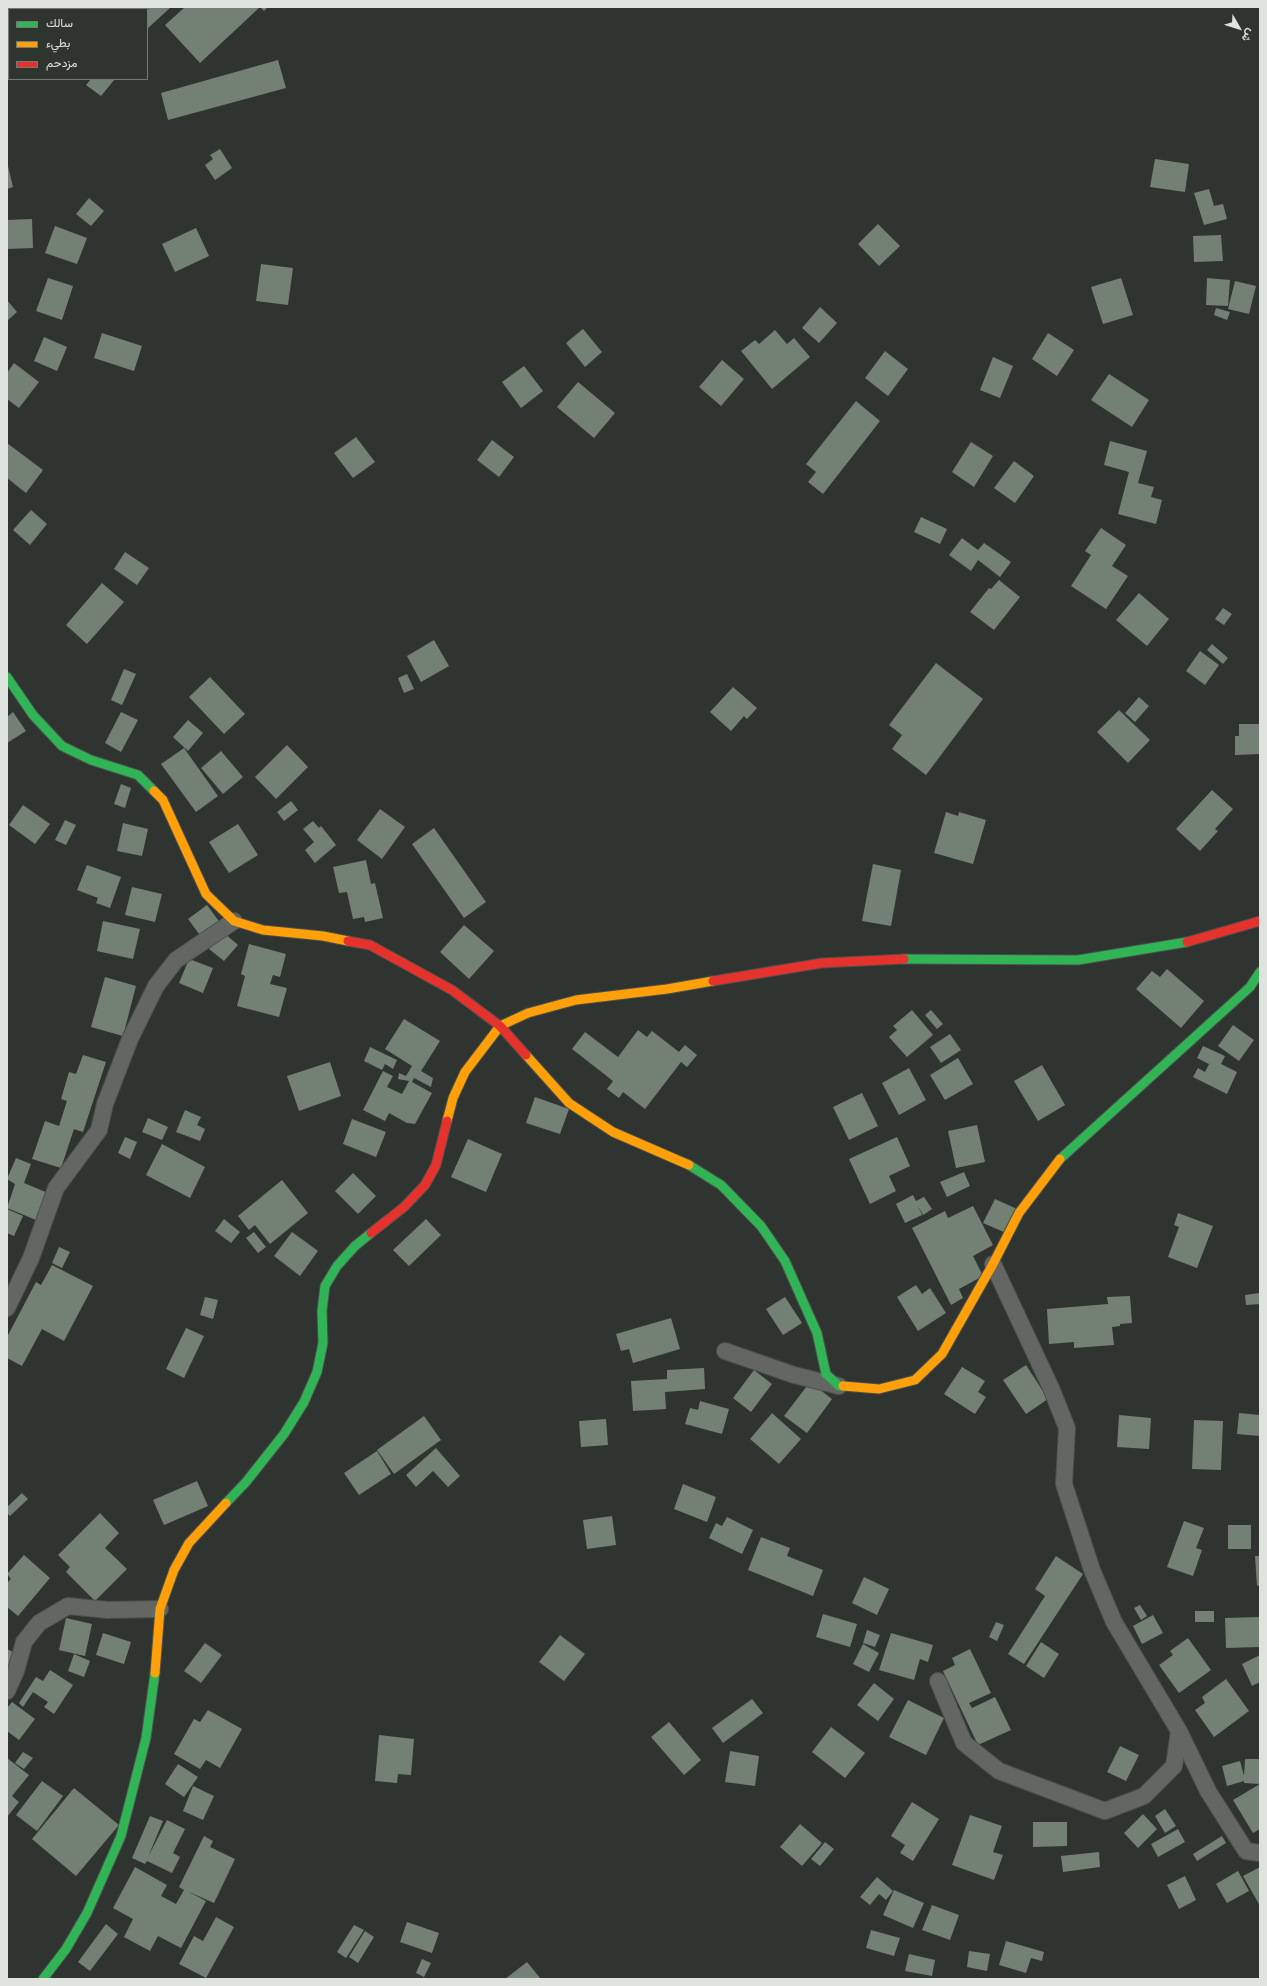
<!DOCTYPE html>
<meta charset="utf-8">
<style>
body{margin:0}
#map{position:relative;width:1267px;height:1986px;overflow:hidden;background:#2f3430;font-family:Montserrat,Vazirmatn,sans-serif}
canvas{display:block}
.frame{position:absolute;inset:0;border:8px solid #dee3de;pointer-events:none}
.legend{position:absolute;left:8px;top:8px;width:140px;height:72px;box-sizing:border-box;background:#2e352f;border:1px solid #747b75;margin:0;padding:5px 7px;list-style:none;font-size:12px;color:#dee3de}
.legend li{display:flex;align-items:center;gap:8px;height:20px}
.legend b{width:20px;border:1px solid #747b75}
.north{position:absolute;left:1219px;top:8px;width:40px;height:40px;-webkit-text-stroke:3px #2e352f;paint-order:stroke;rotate:129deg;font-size:11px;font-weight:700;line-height:16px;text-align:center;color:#dee3de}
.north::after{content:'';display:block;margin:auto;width:14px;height:18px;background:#dee3de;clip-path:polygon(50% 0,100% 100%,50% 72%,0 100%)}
</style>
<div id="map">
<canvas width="1267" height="1986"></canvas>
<div class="frame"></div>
<ul class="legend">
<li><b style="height:5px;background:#30b455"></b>سالك</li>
<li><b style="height:5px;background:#ff9f0a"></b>بطيء</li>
<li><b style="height:5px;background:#e5322d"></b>مزدحم</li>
</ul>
<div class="north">ش</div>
</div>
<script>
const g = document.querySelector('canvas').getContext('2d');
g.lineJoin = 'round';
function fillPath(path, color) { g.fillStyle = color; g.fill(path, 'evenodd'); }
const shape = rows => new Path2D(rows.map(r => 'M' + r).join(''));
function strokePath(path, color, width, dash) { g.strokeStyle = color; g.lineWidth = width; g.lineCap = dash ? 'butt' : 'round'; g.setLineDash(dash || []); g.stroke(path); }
const building = shape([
 [7,7,78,7,76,9,9,9,9,47,7,45],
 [120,7,171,7,147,29,147,9,118,9],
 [185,7,268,7,264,11,260,7,200,63,165,25],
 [278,60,286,88,168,120,161,93],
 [91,79,115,79,101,96,86,85],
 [220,149,232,168,215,180,205,165,213,159,210,155],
 [1155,159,1189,164,1185,192,1150,187],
 [7,162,13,187,7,189],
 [1209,189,1214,206,1223,204,1227,219,1204,225,1194,193],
 [89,198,104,211,91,226,76,214],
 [32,219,33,248,7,249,7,220],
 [878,224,900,246,879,266,858,244],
 [55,226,87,238,77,264,45,253],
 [196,228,209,256,175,272,162,244],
 [1221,235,1223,261,1194,262,1193,236],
 [261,264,293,268,288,305,256,301],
 [48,278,73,286,62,320,36,311],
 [1121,278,1133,315,1103,324,1091,287],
 [1207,278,1230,280,1228,306,1206,305],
 [1235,281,1256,286,1249,314,1228,309],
 [7,300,17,312,7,321],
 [820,307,837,323,819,343,802,328],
 [1216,308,1230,312,1227,320,1214,315],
 [583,329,602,352,585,367,566,343],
 [775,330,787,344,794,338,810,357,772,389,741,351,755,340,759,344],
 [102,333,142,346,134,371,94,358],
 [1048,333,1074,350,1057,376,1032,359],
 [44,337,67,347,57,371,34,361],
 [885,351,908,369,888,396,865,378],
 [993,357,1013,366,1000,398,980,390],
 [722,360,744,379,721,406,699,387],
 [14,363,39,382,19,408,7,399,7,373],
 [524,366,543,391,521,408,502,382],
 [1109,374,1149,400,1132,427,1091,400],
 [578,382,615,413,594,438,557,407],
 [856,401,880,421,823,494,808,482,816,472,806,464],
 [356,437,375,462,353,478,334,453],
 [492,440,514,457,499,477,477,460],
 [1110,441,1147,451,1138,483,1154,487,1151,497,1162,500,1156,524,1118,514,1129,472,1104,465],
 [971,442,993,456,974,487,952,472],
 [7,443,43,470,26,493,7,478],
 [1014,461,1034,476,1015,503,994,488],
 [31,510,47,524,30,545,13,530],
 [921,517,947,529,940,544,914,532],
 [1101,528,1126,545,1112,566,1128,576,1106,609,1071,586,1091,555,1085,551],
 [962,538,978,550,984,543,1011,562,1000,577,978,560,971,571,949,555],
 [125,552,149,568,137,585,114,569],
 [999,580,1020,597,994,630,970,612,989,588,991,589],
 [102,583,124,602,87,644,66,625],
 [1139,593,1169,619,1147,646,1116,620],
 [1223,608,1232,614,1224,625,1215,619],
 [434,640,449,666,421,682,407,656],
 [1212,644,1228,658,1223,664,1207,650],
 [1200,651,1219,665,1205,685,1186,671],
 [936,663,983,699,926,775,892,749,902,735,889,725],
 [124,669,136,674,122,705,111,700],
 [407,674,414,689,404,693,398,678],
 [210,677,245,714,224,734,189,697],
 [733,687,757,708,747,719,744,716,731,731,710,712],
 [1139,697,1149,706,1135,722,1125,713],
 [1119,710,1150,740,1128,763,1097,732],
 [13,712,26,731,7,743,7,717],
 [121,712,138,720,121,752,105,743],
 [188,720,203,733,188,751,173,737],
 [1239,724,1260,724,1260,754,1235,755,1235,736,1239,736],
 [287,745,308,767,276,799,255,777],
 [184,748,218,796,196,812,161,764],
 [221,751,243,777,223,794,201,768],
 [121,784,131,788,125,808,114,804],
 [1212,790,1233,809,1215,829,1218,831,1200,851,1176,829],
 [291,801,298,810,284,821,277,812],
 [23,805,50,824,35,844,9,825],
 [380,809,405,827,382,859,357,840],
 [946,812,958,816,959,812,986,820,973,864,934,853],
 [65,820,76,825,66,845,55,840],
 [313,821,319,828,321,826,336,845,315,863,305,850,314,842,303,829],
 [123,823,148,829,142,856,117,851],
 [238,824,258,855,229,873,209,842],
 [434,828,486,902,464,918,412,844],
 [366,860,371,884,375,883,383,918,365,922,364,917,353,919,347,892,339,893,333,867],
 [873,864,901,870,891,926,862,921],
 [87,865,121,877,110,908,96,903,98,898,77,890],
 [132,887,162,894,155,922,125,915],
 [207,905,221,924,202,938,188,919],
 [103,921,140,929,133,959,97,951],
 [464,925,494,951,469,979,440,952],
 [223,932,238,945,224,961,209,949],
 [249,944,286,954,280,977,273,975,270,984,287,988,279,1017,237,1006,245,976,241,974],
 [189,959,213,968,203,993,179,983],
 [1167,969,1204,1001,1181,1028,1136,989,1152,971,1160,977],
 [105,977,136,986,123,1036,91,1027],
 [912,1010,933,1035,907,1057,889,1037,897,1030,893,1026],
 [931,1010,943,1024,937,1029,925,1015],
 [404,1019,440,1041,421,1071,433,1078,431,1087,414,1078,412,1082,432,1093,415,1124,407,1123,389,1113,385,1121,363,1110,383,1071,393,1076,387,1087,402,1094,409,1081,398,1079,399,1073,406,1076,412,1066,385,1049],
 [1233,1025,1254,1040,1239,1061,1218,1046],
 [638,1030,647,1037,652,1031,679,1052,685,1045,697,1055,687,1067,681,1062,645,1109,623,1092,619,1098,607,1089,613,1081,572,1049,585,1032,618,1057],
 [950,1034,961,1050,941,1063,930,1047],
 [1203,1046,1225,1056,1221,1064,1237,1072,1227,1094,1193,1077,1198,1068,1205,1072,1209,1064,1197,1058],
 [370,1047,397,1060,393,1069,385,1064,382,1070,364,1061],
 [83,1055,106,1062,83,1132,74,1129,61,1168,32,1159,45,1121,59,1126,67,1101,61,1099,69,1072,76,1074],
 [958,1058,973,1084,945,1100,930,1075],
 [330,1062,341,1096,299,1111,287,1076],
 [1042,1065,1065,1105,1038,1121,1014,1081],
 [909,1068,926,1100,899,1115,882,1083],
 [862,1093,878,1126,849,1140,833,1107],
 [535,1097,569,1109,560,1134,526,1123],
 [185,1110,201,1117,197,1125,205,1129,200,1141,176,1132],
 [148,1118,168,1127,162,1140,142,1132],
 [352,1119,386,1132,376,1157,343,1144],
 [977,1125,985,1162,956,1168,948,1131],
 [125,1137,137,1142,130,1159,118,1153],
 [897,1137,910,1166,889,1176,896,1191,870,1204,849,1159],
 [468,1139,502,1154,486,1192,451,1177],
 [162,1144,205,1167,190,1198,146,1175],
 [16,1158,31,1164,24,1183,48,1193,36,1220,7,1208,15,1184,7,1179],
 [964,1172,970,1186,947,1197,940,1182],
 [353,1173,376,1196,358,1214,335,1191],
 [282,1180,308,1213,270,1244,255,1225,249,1230,238,1216],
 [913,1195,916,1201,924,1197,932,1209,923,1215,918,1206,922,1215,905,1223,896,1204],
 [995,1199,1017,1209,1006,1233,983,1223],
 [973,1206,993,1245,973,1256,983,1276,959,1289,963,1298,951,1305,912,1228,945,1211,948,1218],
 [7,1209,23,1216,14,1236,7,1233],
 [1178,1213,1213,1226,1197,1268,1168,1257,1179,1227,1174,1225],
 [224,1219,240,1232,231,1243,215,1231],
 [426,1219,441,1235,409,1266,393,1250],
 [254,1232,266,1247,258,1253,246,1238],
 [292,1232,318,1251,300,1276,274,1256],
 [59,1247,70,1252,62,1268,52,1263],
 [52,1265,93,1286,64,1341,42,1329,22,1366,7,1358,7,1337,36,1282,41,1285],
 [916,1285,922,1294,930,1288,946,1313,918,1331,897,1297],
 [1259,1293,1260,1304,1246,1305,1245,1295],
 [1130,1296,1132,1323,1120,1324,1120,1326,1112,1327,1114,1345,1074,1348,1074,1342,1049,1344,1047,1309,1108,1304,1107,1297],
 [205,1297,218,1300,213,1319,200,1315],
 [785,1297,802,1323,783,1335,766,1309],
 [671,1318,680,1349,633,1363,629,1349,621,1351,616,1334],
 [186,1328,204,1336,184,1378,166,1369],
 [1026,1365,1048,1399,1026,1414,1003,1380],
 [962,1367,985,1381,978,1392,986,1397,975,1414,944,1394],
 [704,1368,705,1389,665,1392,666,1409,633,1411,631,1381,667,1379,667,1370],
 [754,1370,772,1384,751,1412,733,1398],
 [810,1382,832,1399,807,1433,784,1416],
 [700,1401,729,1409,722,1434,685,1424,690,1408,698,1410],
 [772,1413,801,1439,779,1464,750,1439],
 [1239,1413,1260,1415,1260,1436,1237,1434],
 [1119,1415,1151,1418,1149,1449,1117,1447],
 [424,1416,441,1440,394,1474,377,1450],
 [606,1419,608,1445,581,1447,579,1421],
 [1194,1420,1223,1421,1221,1470,1192,1469],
 [436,1448,460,1476,448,1487,433,1471,416,1487,406,1475],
 [377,1451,391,1474,359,1495,344,1473],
 [197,1481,208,1506,164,1525,153,1500],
 [683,1484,716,1497,707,1522,674,1509],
 [22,1493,28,1499,10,1516,7,1513,7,1507],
 [100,1513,119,1533,105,1548,127,1569,95,1601,66,1572,70,1567,58,1555],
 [612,1516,616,1545,587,1549,583,1520],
 [727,1517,753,1530,742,1554,709,1538,716,1523,722,1526],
 [1184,1521,1204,1528,1196,1548,1202,1550,1193,1576,1167,1567],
 [1228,1525,1251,1525,1251,1549,1228,1549],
 [761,1537,790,1548,787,1556,823,1570,813,1596,748,1570],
 [24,1555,50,1578,18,1616,7,1607,7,1583,11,1579,7,1574],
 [1056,1556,1083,1574,1024,1664,1008,1654,1045,1596,1035,1589],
 [1255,1556,1260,1556,1260,1585,1257,1586],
 [864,1577,889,1589,877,1615,852,1603],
 [1140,1605,1147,1616,1141,1620,1134,1608],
 [1195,1611,1214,1611,1214,1622,1195,1622],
 [823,1614,857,1624,850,1647,816,1637],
 [1153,1615,1163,1633,1142,1644,1133,1626],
 [1260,1617,1260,1647,1226,1648,1225,1618],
 [66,1618,92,1624,85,1656,59,1650],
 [996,1622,1004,1625,997,1641,989,1637],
 [867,1630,880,1635,875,1647,863,1643],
 [103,1633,131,1642,124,1664,96,1655],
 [891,1633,933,1645,928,1662,920,1659,914,1680,879,1670],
 [560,1635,585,1654,564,1681,539,1662],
 [1188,1638,1211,1670,1179,1693,1159,1665,1173,1655,1170,1651],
 [1041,1642,1059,1654,1044,1678,1026,1666],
 [205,1643,222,1655,201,1683,184,1671],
 [863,1644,879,1653,869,1672,853,1664],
 [7,1649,19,1655,7,1680],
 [970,1649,991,1693,969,1703,972,1708,995,1697,1011,1730,978,1745,943,1671,955,1665,952,1658],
 [74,1654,90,1661,84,1677,68,1671],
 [1260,1655,1260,1682,1252,1686,1242,1664],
 [50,1670,73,1685,54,1714,44,1707,48,1702,33,1692,23,1707,19,1703,36,1677,43,1681],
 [1226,1679,1249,1711,1214,1737,1195,1710,1205,1703,1202,1697],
 [874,1683,894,1699,878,1721,857,1705],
 [752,1699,763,1713,723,1743,712,1728],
 [908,1700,944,1718,926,1755,889,1737],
 [12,1702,35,1719,19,1740,7,1731,7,1708],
 [208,1710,242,1729,220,1768,206,1760,200,1769,174,1754,194,1719,200,1722],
 [669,1722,701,1760,684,1775,651,1737],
 [831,1727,865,1753,845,1778,812,1752],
 [379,1735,414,1739,411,1775,398,1774,397,1783,375,1781],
 [1120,1746,1139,1755,1126,1781,1107,1772],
 [730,1751,759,1756,755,1786,725,1782],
 [23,1752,33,1758,24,1769,15,1763],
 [7,1758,29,1775,12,1796,19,1802,7,1817],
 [1245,1759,1260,1759,1260,1784,1244,1783,1244,1781,1227,1786,1222,1766,1240,1761,1244,1776],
 [178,1764,198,1777,184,1797,165,1784],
 [42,1781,63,1796,37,1831,16,1815],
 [1260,1784,1260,1829,1253,1833,1233,1800],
 [193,1786,214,1796,203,1820,183,1811],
 [74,1788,119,1825,76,1876,32,1839],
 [912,1802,939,1819,913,1861,900,1853,905,1845,891,1836],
 [1165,1809,1176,1826,1165,1833,1155,1816],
 [1143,1814,1157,1829,1138,1848,1124,1833],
 [970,1815,1002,1826,993,1852,1003,1855,994,1880,952,1865],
 [150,1816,163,1821,148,1857,167,1820,185,1829,173,1853,180,1857,172,1873,147,1861,145,1864,132,1858],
 [1033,1822,1067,1822,1067,1846,1033,1847],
 [800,1824,822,1843,802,1866,780,1847],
 [1178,1829,1185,1842,1158,1857,1151,1844],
 [204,1836,213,1841,210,1847,235,1859,214,1903,187,1891,206,1901,181,1948,158,1936,150,1951,124,1937,133,1919,113,1908,135,1867,167,1885,161,1896,176,1904,184,1890,179,1887],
 [1222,1836,1226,1843,1197,1861,1193,1854],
 [825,1842,834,1849,820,1866,811,1859],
 [1099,1852,1100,1867,1063,1872,1061,1856],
 [1260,1867,1260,1906,1243,1876],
 [1238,1871,1249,1891,1227,1903,1216,1884],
 [1185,1876,1196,1900,1179,1909,1167,1885],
 [877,1877,893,1891,886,1900,879,1894,870,1905,860,1897],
 [894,1890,924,1903,913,1928,883,1915],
 [932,1905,959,1915,950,1940,922,1930],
 [216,1917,234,1927,206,1978,179,1964,194,1936,203,1941],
 [407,1922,439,1933,432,1953,400,1942],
 [106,1924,118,1934,90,1971,78,1962],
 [354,1925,364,1930,346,1958,337,1952],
 [871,1930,900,1938,894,1956,866,1948],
 [365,1931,374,1937,358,1963,349,1957],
 [1006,1941,1044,1952,1042,1961,1031,1958,1026,1973,999,1965],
 [969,1951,990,1954,987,1971,967,1967],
 [909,1954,935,1960,932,1976,905,1971],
 [422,1959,431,1963,424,1977,416,1973],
 [527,1962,541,1979,505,1979]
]);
const street = shape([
 [7,1308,31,1258,56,1188,99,1130,105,1104,130,1039,156,986,176,960,234,921],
 [725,1351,794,1375,839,1386],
 [938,1681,964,1743,999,1771,1105,1811,1144,1796,1174,1766,1179,1731,1114,1622,1092,1570,1064,1484,1067,1428,1051,1388,993,1264],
 [7,1691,16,1671,24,1642,39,1623,68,1606,108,1610,160,1609],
 [1179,1731,1208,1791,1246,1851,1260,1853]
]);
const fast = shape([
 [7,677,33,715,62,746,91,760,138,775,154,791],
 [904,959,1078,960,1187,942],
 [1060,1159,1250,987,1260,972],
 [689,1165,721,1185,761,1226,785,1261,817,1333,826,1374,839,1386,843,1386],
 [226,1503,246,1482,284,1434,304,1402,317,1372,323,1343,322,1311,325,1286,337,1266,355,1246,371,1233],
 [43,1979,66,1949,87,1913,121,1836,146,1738,155,1673]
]);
const slow = shape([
 [154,791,163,800,206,894,234,921,263,930,323,936,348,941],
 [526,1055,569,1103,613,1132,689,1165],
 [447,1121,453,1098,465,1072,500,1026,528,1013,576,1000,667,989,713,981],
 [843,1386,879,1389,915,1380,942,1354,993,1264,1019,1213,1060,1159],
 [155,1673,160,1609,174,1570,189,1543,226,1503]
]);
const jam = shape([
 [348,941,370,945,452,990,500,1026,526,1055],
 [1187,942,1260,921],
 [713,981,822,963,904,959],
 [371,1233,404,1207,425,1185,436,1165,447,1121]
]);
fillPath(building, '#738074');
strokePath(street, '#4b504c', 18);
strokePath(fast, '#4b504c', 11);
strokePath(slow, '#4b504c', 11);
strokePath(jam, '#4b504c', 11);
strokePath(street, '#636663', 16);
strokePath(fast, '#30b455', 9);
strokePath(slow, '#ff9f0a', 9);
strokePath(jam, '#e5322d', 9);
</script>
